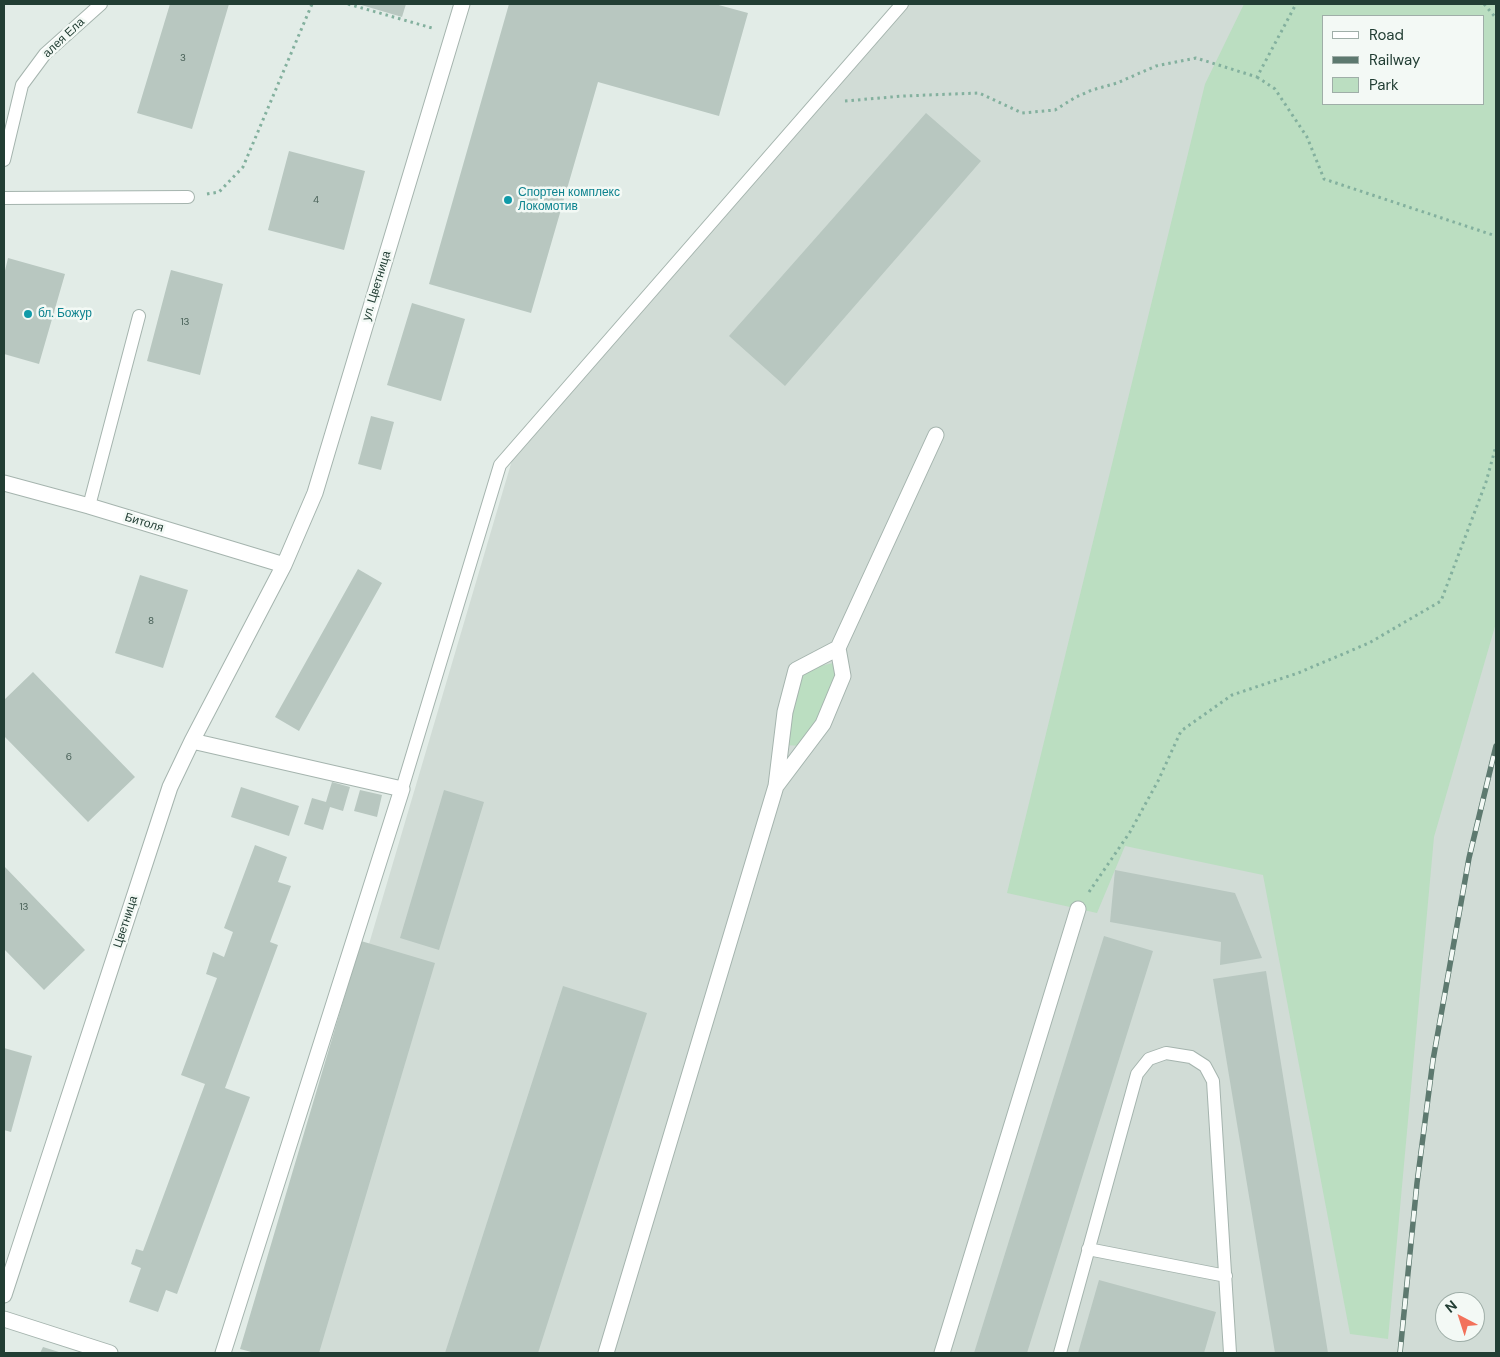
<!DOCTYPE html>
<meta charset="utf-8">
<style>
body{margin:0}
#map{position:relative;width:1500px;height:1357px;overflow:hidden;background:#e2ece7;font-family:"DM Sans",sans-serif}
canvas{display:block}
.frame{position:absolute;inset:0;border:5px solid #223e34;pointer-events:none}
.legend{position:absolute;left:1322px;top:15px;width:162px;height:90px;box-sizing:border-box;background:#f3f9f5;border:1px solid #9faea8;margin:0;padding:6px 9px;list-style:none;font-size:15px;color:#223e34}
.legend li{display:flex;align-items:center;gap:10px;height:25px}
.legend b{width:25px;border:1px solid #9faea8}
.north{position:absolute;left:1435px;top:1292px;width:50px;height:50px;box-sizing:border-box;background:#f3f9f5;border:1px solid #9faea8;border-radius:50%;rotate:320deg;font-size:14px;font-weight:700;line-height:20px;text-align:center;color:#223e34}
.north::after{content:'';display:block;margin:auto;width:18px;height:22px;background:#f2725b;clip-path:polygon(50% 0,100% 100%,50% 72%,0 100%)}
</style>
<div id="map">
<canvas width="1500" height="1357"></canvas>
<div class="frame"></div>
<ul class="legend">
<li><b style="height:6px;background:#fff"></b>Road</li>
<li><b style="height:6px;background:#5d796f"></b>Railway</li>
<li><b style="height:14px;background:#bbdec1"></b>Park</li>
</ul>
<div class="north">N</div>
</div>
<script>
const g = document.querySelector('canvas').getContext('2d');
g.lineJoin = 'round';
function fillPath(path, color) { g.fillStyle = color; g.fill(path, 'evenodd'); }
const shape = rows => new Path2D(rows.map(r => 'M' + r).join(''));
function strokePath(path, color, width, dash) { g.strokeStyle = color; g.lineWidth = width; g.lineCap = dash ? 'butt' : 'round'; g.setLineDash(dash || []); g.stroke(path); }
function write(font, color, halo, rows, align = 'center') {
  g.font = font + ' "DM Sans",sans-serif'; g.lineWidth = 5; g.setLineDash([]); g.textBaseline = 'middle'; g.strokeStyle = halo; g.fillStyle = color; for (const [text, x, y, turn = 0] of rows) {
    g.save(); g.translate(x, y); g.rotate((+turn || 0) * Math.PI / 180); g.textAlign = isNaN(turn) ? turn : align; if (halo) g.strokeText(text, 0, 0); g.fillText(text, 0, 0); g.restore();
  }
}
const built = shape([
 [910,4,1496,4,1496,1353,260,1353,249,1350,518,440],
 [1324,16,1484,16,1484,104,1324,104],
 [1445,1302,1475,1302,1475,1332,1445,1332]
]);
const green = shape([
 [1244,4,1496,4,1496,623,1434,837,1388,1339,1350,1334,1263,875,1125,846,1097,913,1007,893,1205,84],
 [1324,16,1484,16,1484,104,1324,104],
 [837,662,834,682,822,719,802,746,784,745,796,678,808,669]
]);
const building = shape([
 [170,4,229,4,192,129,137,113],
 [358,4,406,4,402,17],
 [509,4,715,4,748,13,719,116,598,82,531,313,429,284],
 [926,113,981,161,785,386,729,336],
 [289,151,365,171,344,250,268,230],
 [8,258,65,274,39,364,4,354,4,275],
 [171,270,223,284,200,375,147,361],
 [412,303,465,319,441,401,387,385],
 [371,416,394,422,381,470,358,464],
 [358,569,382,583,299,731,275,717],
 [140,575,188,590,163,668,115,653],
 [33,672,135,777,88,822,4,736,4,700],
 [332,782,350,787,343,811,330,807,323,830,304,824,312,798,326,802],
 [241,787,299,806,289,836,231,817],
 [360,790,382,795,377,817,354,811],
 [444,790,484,802,439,950,400,938],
 [255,845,287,857,278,882,291,886,270,942,278,945,225,1088,250,1097,177,1294,166,1290,158,1312,129,1302,141,1268,131,1264,136,1249,143,1251,205,1084,181,1075,217,978,206,974,213,952,224,957,233,932,224,928],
 [4,866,85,950,44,990,4,949],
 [1115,870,1235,893,1262,958,1220,965,1221,942,1110,922],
 [1104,936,1153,951,1027,1353,974,1353],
 [361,941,435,963,319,1353,255,1353,240,1349],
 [1266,971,1328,1353,1275,1353,1213,979],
 [563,986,647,1013,538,1353,445,1353],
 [4,1048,32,1056,11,1132,4,1130],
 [1099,1280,1216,1312,1204,1353,1078,1353],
 [43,1347,62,1353,40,1353]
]);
const path = shape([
 [348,4,432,28],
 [1484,4,1496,18],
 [1257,77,1275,89,1307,137,1324,179,1496,236],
 [845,101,903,96,979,93,1022,113,1055,110,1076,97,1092,90,1117,83,1156,66,1196,58,1257,77,1296,4],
 [207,194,219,192,243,167,312,4],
 [1089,892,1130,832,1158,781,1181,731,1232,695,1298,673,1369,643,1441,601,1486,482,1496,446]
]);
const service = shape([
 [4,160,22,85,45,54,101,4],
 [4,198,188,197],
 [89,506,139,316],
 [402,789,500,465,902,4],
 [1088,1249,1226,1276],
 [1060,1353,1137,1074,1149,1059,1166,1053,1191,1057,1205,1066,1213,1081,1230,1353]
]);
const minor = shape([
 [4,483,89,506,284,565],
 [192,741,402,789,223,1353],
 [777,785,823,724,843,676,838,648],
 [4,1295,170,787,192,741,284,565,315,493,462,4],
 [4,1319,110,1353],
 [606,1353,776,786,785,712,796,670,838,648,936,435],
 [942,1353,1078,909]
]);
const rail = shape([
 [1400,1353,1417,1183,1433,1060,1469,858,1496,746]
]);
const markers = [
 [508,200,5,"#0f9aa8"],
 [28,314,5,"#0f9aa8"]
];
const numberNames = [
 ["3",183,58],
 ["4",316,200],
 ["13",185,322],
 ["8",151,621],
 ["6",69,757],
 ["13",24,907]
];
const streetNames = [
 ["алея Ела",64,38,-43],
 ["ул. Цветница",377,286,-73],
 ["Битоля",144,523,17],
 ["Цветница",126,922,-72]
];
const cultureNames = [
 ["Спортен комплекс",518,193],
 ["Локомотив",518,207],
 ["бл. Божур",38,314]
];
fillPath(built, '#d1dcd6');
fillPath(green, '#bbdec1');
fillPath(building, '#b8c7c0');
strokePath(service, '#a5b4ae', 14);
strokePath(minor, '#a5b4ae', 17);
strokePath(path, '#83b09e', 3, [2.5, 4]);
strokePath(service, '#fff', 12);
strokePath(minor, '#fff', 15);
strokePath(rail, '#5d796f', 5.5);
strokePath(rail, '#f3f9f5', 4, [11]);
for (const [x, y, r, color] of markers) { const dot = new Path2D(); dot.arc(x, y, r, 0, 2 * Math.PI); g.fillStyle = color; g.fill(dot); strokePath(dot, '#f3f9f5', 2); }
write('10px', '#486057', null, numberNames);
write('12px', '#223e34', '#f3f9f5', streetNames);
write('12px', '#0d838f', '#f3f9f5', cultureNames, 'left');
</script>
